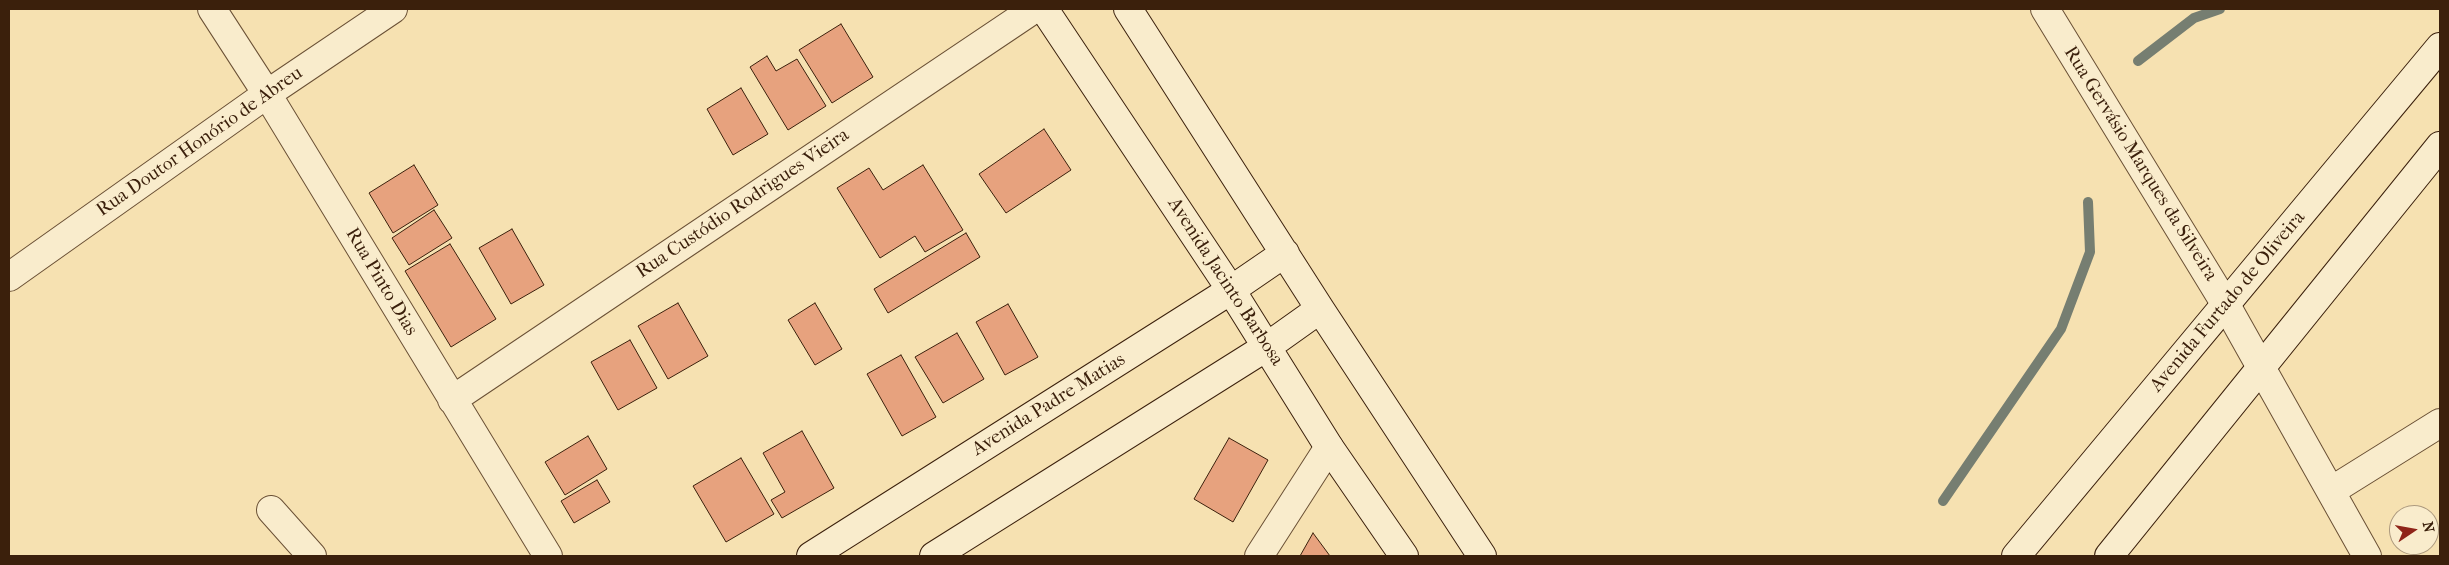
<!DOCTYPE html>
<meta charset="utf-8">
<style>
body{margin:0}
#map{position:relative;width:2449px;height:565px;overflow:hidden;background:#f6e1b1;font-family:"IM FELL French Canon",serif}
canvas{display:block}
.frame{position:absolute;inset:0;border:10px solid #3b200c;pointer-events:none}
.north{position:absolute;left:2389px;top:505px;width:50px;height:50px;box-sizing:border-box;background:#f9eccc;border:1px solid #ad9a7f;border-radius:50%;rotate:78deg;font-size:14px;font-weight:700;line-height:20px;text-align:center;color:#3b200c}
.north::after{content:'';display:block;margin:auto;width:18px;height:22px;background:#8f2418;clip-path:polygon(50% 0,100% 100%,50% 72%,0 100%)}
</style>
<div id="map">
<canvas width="2449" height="565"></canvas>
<div class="frame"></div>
<div class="north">N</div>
</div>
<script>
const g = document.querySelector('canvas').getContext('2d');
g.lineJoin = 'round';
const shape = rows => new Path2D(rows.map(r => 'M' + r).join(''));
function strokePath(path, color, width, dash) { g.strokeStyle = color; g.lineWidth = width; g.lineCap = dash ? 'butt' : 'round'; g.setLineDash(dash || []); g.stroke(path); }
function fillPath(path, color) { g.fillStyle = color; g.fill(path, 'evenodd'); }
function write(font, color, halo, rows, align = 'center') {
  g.font = font + ' "IM FELL French Canon",serif'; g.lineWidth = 4; g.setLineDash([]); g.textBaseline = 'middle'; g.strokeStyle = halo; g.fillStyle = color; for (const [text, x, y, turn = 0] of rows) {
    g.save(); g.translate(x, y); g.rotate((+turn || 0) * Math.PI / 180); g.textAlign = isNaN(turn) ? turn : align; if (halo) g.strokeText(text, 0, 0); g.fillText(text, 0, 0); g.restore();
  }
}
const stream = shape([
 [2138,61,2194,18,2220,9],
 [1943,501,2061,329,2090,252,2088,202]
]);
const building = shape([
 [841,24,873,77,832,103,799,50,841,24],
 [767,56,776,71,797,59,826,106,788,130,750,67,767,56],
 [741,88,768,134,733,155,707,109,741,88],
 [1044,129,1071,170,1006,213,979,174,1044,129],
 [414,165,438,205,393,233,369,193,414,165],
 [923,165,963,230,925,252,915,236,880,258,837,188,869,168,883,190,923,165],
 [434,210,452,238,409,265,392,238,434,210],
 [512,229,544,285,511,304,479,248,512,229],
 [966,233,980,257,888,313,874,289,966,233],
 [450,244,496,319,451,347,405,271,450,244],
 [678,303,708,356,668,379,638,326,678,303],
 [815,303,842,349,815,365,788,320,815,303],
 [1008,304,1038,357,1005,375,976,322,1008,304],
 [957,333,984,379,943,403,915,357,957,333],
 [630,340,657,388,618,410,591,362,630,340],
 [901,355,936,417,902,436,867,374,901,355],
 [802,431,834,488,782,518,771,500,785,492,763,453,802,431],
 [588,436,607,469,565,495,545,462,588,436],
 [1229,438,1268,460,1233,522,1194,499,1229,438],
 [741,458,774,514,726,542,693,486,741,458],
 [597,480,610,502,574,523,561,501,597,480],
 [1313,533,1330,556,1300,556,1313,533]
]);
const street = shape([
 [212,9,267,94,548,556],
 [2045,9,2226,305,2367,556],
 [9,277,267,94,393,9],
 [452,400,1034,9],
 [2331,491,2440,423],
 [271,510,312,556],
 [1259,556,1329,447]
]);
const secondary = shape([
 [1044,9,1231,290,1329,447,1404,556],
 [1128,9,1320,309,1482,556],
 [811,556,1231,290,1285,253],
 [934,556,1268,346,1320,309],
 [2016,556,2440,47],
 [2109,556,2440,146]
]);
const streetNames = [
 ["Rua Doutor Honório de Abreu",200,142,-35],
 ["Rua Gervásio Marques da Silveira",2140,164,58],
 ["Rua Custódio Rodrigues Vieira",743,204,-34],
 ["Rua Pinto Dias",381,282,59],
 ["Avenida Jacinto Barbosa",1225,282,57],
 ["Avenida Furtado de Oliveira",2228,302,-50],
 ["Avenida Padre Matias",1049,405,-32]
];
strokePath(stream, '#767e71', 10);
fillPath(building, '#e7a27e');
strokePath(building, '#3b200c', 1);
strokePath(street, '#6a5035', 30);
strokePath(secondary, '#3b200c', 30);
strokePath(street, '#f9eccc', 28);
strokePath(secondary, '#f9eccc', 28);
write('19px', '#3b200c', '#f9eccc', streetNames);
</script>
